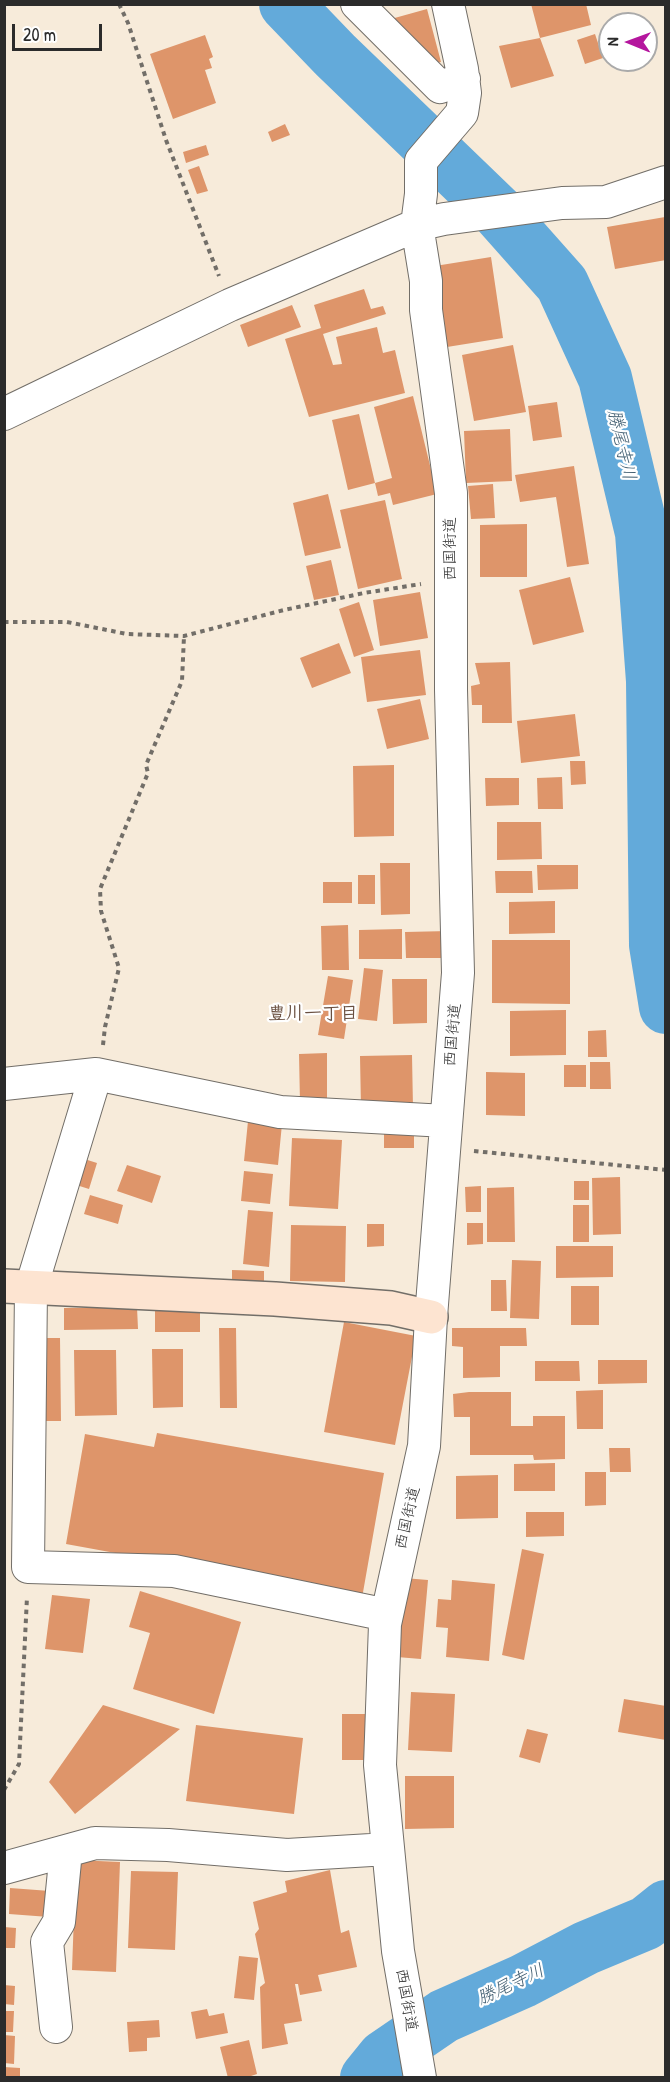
<!DOCTYPE html>
<meta charset="utf-8">
<style>
body{margin:0}
#map{position:relative;width:670px;height:2082px;overflow:hidden;background:#f7ebda;font-family:"Patrick Hand",sans-serif}
canvas{display:block}
.frame{position:absolute;inset:0;border:6px solid #2b2b2b;pointer-events:none}
.north{position:absolute;left:598px;top:12px;width:60px;height:60px;box-sizing:border-box;background:#fff;border:2px solid #aaa;border-radius:50%;rotate:271deg;font-size:16px;font-weight:700;line-height:24px;text-align:center;color:#2b2b2b}
.north::after{content:'';display:block;margin:auto;width:21px;height:27px;background:#b5179e;clip-path:polygon(50% 0,100% 100%,50% 72%,0 100%)}
.scale{position:absolute;left:12px;top:24px;width:90px;height:27px;box-sizing:border-box;border:3px solid #2b2b2b;border-top:0;padding-left:8px;font-size:18px;line-height:21px;white-space:nowrap;color:#2b2b2b;-webkit-text-stroke:4px #fff;paint-order:stroke}
</style>
<div id="map">
<canvas width="670" height="2082"></canvas>
<div class="frame"></div>
<div class="north">N</div>
<div class="scale">20 m</div>
</div>
<script>
const g = document.querySelector('canvas').getContext('2d');
g.lineJoin = 'round';
const shape = rows => new Path2D(rows.map(r => 'M' + r).join(''));
function strokePath(path, color, width, dash) { g.strokeStyle = color; g.lineWidth = width; g.lineCap = dash ? 'butt' : 'round'; g.setLineDash(dash || []); g.stroke(path); }
function fillPath(path, color) { g.fillStyle = color; g.fill(path, 'evenodd'); }
function write(font, color, halo, rows, align = 'center') {
  g.font = font + ' "Patrick Hand","Klee One",sans-serif'; g.lineWidth = 4.5; g.setLineDash([]); g.textBaseline = 'middle'; g.strokeStyle = halo; g.fillStyle = color; for (const [text, x, y, turn = 0] of rows) {
    g.save(); g.translate(x, y); g.rotate((+turn || 0) * Math.PI / 180); g.textAlign = isNaN(turn) ? turn : align; if (halo) g.strokeText(text, 0, 0); g.fillText(text, 0, 0); g.restore();
  }
}
const river = shape([
 [286,4,335,55,499,213,562,284,605,378,642,533,653,681,656,945,666,1007],
 [367,2078,384,2057,444,2016,523,1981,586,1948,646,1923,666,1907]
]);
const building = shape([
 [531,4,586,4,591,25,540,38],
 [427,9,441,62,422,67,391,19],
 [595,34,603,58,585,64,577,40],
 [205,35,213,57,209,59,212,68,205,70,216,103,173,119,150,54],
 [540,38,554,76,511,88,499,46],
 [285,124,290,135,272,142,268,132],
 [206,145,209,155,186,163,183,152],
 [199,166,208,191,197,194,188,170],
 [665,217,666,260,615,269,607,227],
 [491,257,503,338,447,347,435,266],
 [364,289,371,309,383,306,386,314,323,334,333,365,342,364,336,337,377,327,383,353,395,350,405,393,309,417,285,339,321,328,314,305],
 [292,305,301,327,248,347,240,325],
 [513,345,526,412,474,421,462,355],
 [413,396,437,494,393,505,390,493,378,496,375,483,392,478,374,407],
 [557,402,562,437,533,441,528,406],
 [359,414,375,483,348,490,332,420],
 [510,429,512,481,466,483,464,431],
 [574,466,589,564,567,567,556,497,520,502,515,475],
 [493,484,495,518,471,519,468,486],
 [328,494,341,548,305,556,293,503],
 [385,500,402,579,358,589,340,510],
 [527,524,527,577,480,577,480,525],
 [331,560,339,595,314,600,306,566],
 [570,577,584,632,533,645,519,590],
 [420,592,428,638,380,646,373,600],
 [359,602,374,650,354,657,339,609],
 [339,643,351,673,312,688,300,658],
 [420,650,426,695,367,702,361,657],
 [510,662,512,723,482,723,482,705,472,705,471,686,480,684,475,663],
 [420,699,429,739,387,749,377,709],
 [575,714,580,756,521,763,517,721],
 [570,761,585,761,586,784,571,785],
 [394,765,394,836,354,837,353,766],
 [562,777,563,809,538,809,537,778],
 [485,778,519,778,519,805,486,806],
 [497,822,541,822,542,859,497,860],
 [380,863,410,863,410,914,381,915],
 [537,865,578,865,578,889,538,890],
 [495,871,532,871,533,893,496,893],
 [358,875,375,875,375,904,358,904],
 [323,882,352,882,352,903,323,903],
 [555,901,555,933,509,934,509,902],
 [348,925,349,970,322,970,321,926],
 [402,929,402,959,359,959,359,930],
 [449,931,449,958,406,958,405,932],
 [492,940,570,940,570,1004,492,1003],
 [364,968,383,970,377,1021,358,1019],
 [328,976,353,980,344,1039,318,1035],
 [392,979,427,979,427,1023,393,1024],
 [566,1010,566,1055,510,1056,510,1011],
 [606,1030,607,1057,588,1057,588,1031],
 [327,1053,327,1103,300,1103,299,1054],
 [412,1055,413,1108,361,1108,360,1056],
 [590,1062,610,1062,611,1089,590,1089],
 [564,1065,586,1065,586,1087,564,1087],
 [486,1072,525,1073,525,1116,486,1115],
 [248,1121,282,1124,278,1165,244,1161],
 [384,1123,414,1123,414,1148,384,1148],
 [292,1138,342,1140,338,1209,289,1206],
 [78,1157,97,1163,89,1189,70,1183],
 [127,1165,161,1176,152,1203,117,1191],
 [244,1171,273,1174,270,1204,241,1201],
 [620,1177,621,1234,593,1235,592,1178],
 [574,1181,589,1181,589,1200,574,1200],
 [481,1186,481,1212,466,1212,465,1187],
 [514,1187,515,1242,487,1242,487,1188],
 [90,1195,123,1205,118,1224,84,1214],
 [573,1205,589,1205,589,1242,573,1242],
 [248,1210,273,1212,269,1267,243,1264],
 [467,1223,483,1223,483,1244,467,1245],
 [367,1224,384,1224,384,1246,367,1247],
 [291,1225,346,1226,345,1282,290,1281],
 [556,1246,613,1246,613,1277,556,1278],
 [512,1260,541,1261,539,1319,510,1318],
 [232,1270,264,1271,264,1284,232,1283],
 [491,1280,506,1280,507,1311,491,1311],
 [571,1286,599,1286,599,1325,571,1325],
 [137,1307,138,1329,64,1330,64,1308],
 [155,1310,200,1310,200,1332,155,1332],
 [344,1322,416,1336,395,1445,324,1432],
 [219,1328,236,1328,237,1408,220,1408],
 [452,1328,526,1328,527,1346,500,1346,500,1377,463,1378,463,1347,452,1346],
 [38,1338,60,1338,61,1421,39,1421],
 [152,1349,183,1349,183,1407,153,1408],
 [74,1350,116,1350,117,1415,75,1416],
 [598,1360,647,1360,647,1383,598,1384],
 [535,1361,579,1361,580,1381,535,1381],
 [603,1390,603,1429,577,1429,576,1391],
 [469,1392,511,1392,511,1426,533,1426,533,1416,565,1416,565,1459,534,1460,533,1455,470,1455,470,1417,454,1417,453,1394],
 [157,1433,384,1473,362,1598,66,1544,85,1434,154,1447],
 [609,1448,630,1448,631,1472,610,1472],
 [555,1463,555,1491,514,1491,514,1464],
 [585,1472,606,1472,606,1505,585,1506],
 [498,1475,498,1518,456,1519,456,1476],
 [526,1512,564,1512,564,1536,526,1537],
 [522,1549,544,1554,524,1660,502,1655],
 [404,1578,428,1580,421,1659,397,1657],
 [452,1580,495,1584,489,1661,446,1657,448,1628,436,1627,438,1599,451,1600],
 [140,1591,241,1622,214,1714,133,1689,150,1633,129,1627],
 [52,1595,90,1599,83,1653,45,1649],
 [411,1692,455,1694,452,1752,408,1750],
 [624,1699,666,1706,666,1740,618,1732],
 [103,1705,180,1729,75,1814,49,1782],
 [342,1714,367,1714,368,1760,342,1760],
 [196,1725,303,1738,294,1814,186,1801],
 [527,1729,548,1734,540,1763,519,1757],
 [405,1776,454,1776,454,1828,405,1829],
 [76,1860,120,1862,116,1972,72,1970],
 [330,1870,341,1933,349,1930,357,1967,318,1975,322,1991,300,1995,298,1984,295,1984,302,2021,284,2024,288,2044,262,2049,260,1987,265,1983,255,1934,259,1929,253,1902,287,1892,285,1881],
 [131,1871,178,1872,175,1950,128,1948],
 [10,1888,50,1891,49,1917,9,1914],
 [4,1927,16,1928,15,1948,4,1948],
 [239,1956,258,1958,254,2000,234,1998],
 [4,1985,15,1986,14,2005,4,2004],
 [207,2009,209,2016,224,2013,228,2033,196,2039,191,2012],
 [5,2011,14,2011,13,2032,5,2032],
 [159,2020,160,2037,147,2038,147,2051,129,2052,127,2022],
 [4,2035,15,2036,14,2064,4,2063],
 [249,2040,257,2074,245,2078,228,2078,220,2047],
 [4,2067,20,2068,20,2078,4,2078]
]);
const path = shape([
 [119,4,128,23,166,140,219,276],
 [4,622,67,622,127,634,184,636,284,610,364,593,421,584],
 [103,1045,105,1027,119,968,101,911,100,889,148,773,146,765,182,681,184,636],
 [474,1151,666,1170],
 [4,1790,19,1764,27,1597]
]);
const street = shape([
 [357,4,440,87,464,79],
 [4,414,230,305,417,225,444,219,562,203,606,202,666,182],
 [96,1074,31,1288,28,1567,174,1571,387,1615],
 [4,1084,96,1074,280,1112,446,1121],
 [4,1868,95,1843,168,1845,287,1855,388,1849],
 [56,2027,47,1942,59,1922,66,1851],
 [420,2078,398,1951,380,1765,385,1624,424,1446,431,1317,458,973,451,690,451,493,426,310,426,281,417,225,421,194,421,161,462,113,465,93,462,69,448,4]
]);
const secondary = shape([
 [4,1286,275,1299,391,1308,431,1317]
]);
const streetNames = [
 ["西国街道",451,549,-90],
 ["西国街道",453,1035,-85],
 ["西国街道",408,1518,-77],
 ["西国街道",406,2000,80]
];
const waterNames = [
 ["勝尾寺川",621,445,77],
 ["勝尾寺川",511,1985,-25]
];
const neighbourhoodNames = [
 ["豊川一丁目",313,1014]
];
strokePath(river, '#63aada', 54);
fillPath(building, '#de956a');
strokePath(street, '#726e68', 34);
strokePath(secondary, '#726e68', 36);
strokePath(path, '#726e68', 4, [4.5, 4.5]);
strokePath(street, '#fff', 32);
strokePath(secondary, '#fde4d1', 33);
write('16px', '#2b2b2b', '#fff', streetNames);
write('italic 18px', '#415e71', '#fff', waterNames);
write('bold 18px', '#6a5041', '#fff', neighbourhoodNames);
</script>
